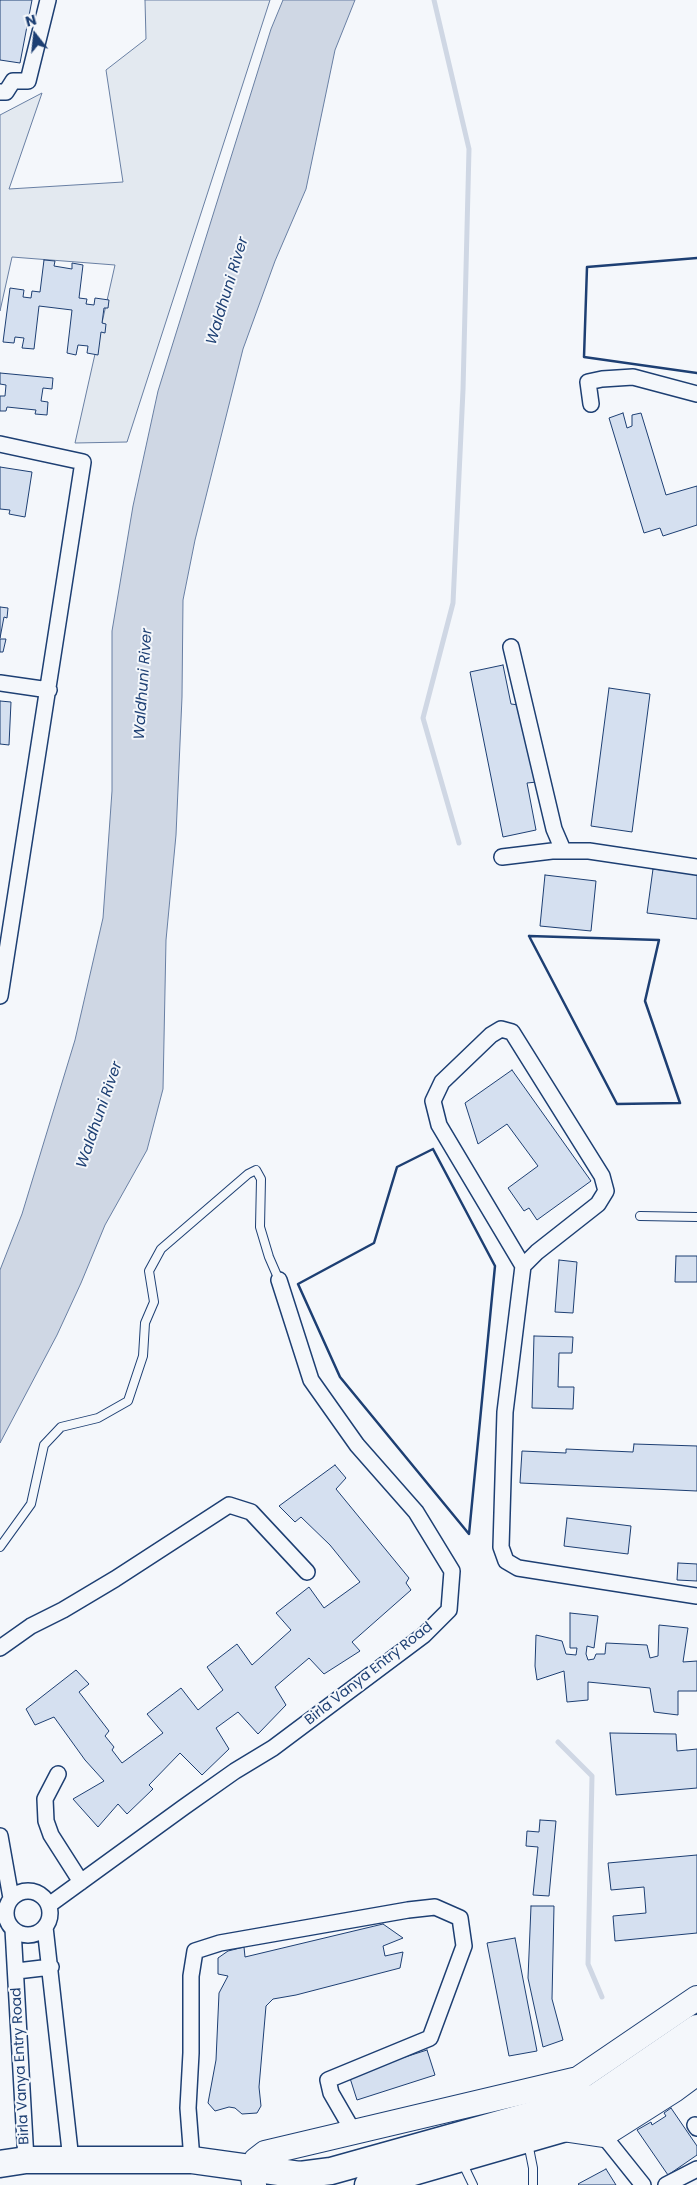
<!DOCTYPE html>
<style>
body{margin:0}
#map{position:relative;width:697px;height:2185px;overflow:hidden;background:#f4f7fb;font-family:Poppins,sans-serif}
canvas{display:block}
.north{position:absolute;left:10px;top:10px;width:50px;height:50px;-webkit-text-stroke:4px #f4f7fb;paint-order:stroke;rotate:344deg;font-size:14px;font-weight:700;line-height:20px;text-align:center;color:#1d3f73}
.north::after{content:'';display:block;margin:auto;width:18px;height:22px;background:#1d3f73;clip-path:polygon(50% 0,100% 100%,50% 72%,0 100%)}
</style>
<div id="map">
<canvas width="697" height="2185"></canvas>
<div class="north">N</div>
</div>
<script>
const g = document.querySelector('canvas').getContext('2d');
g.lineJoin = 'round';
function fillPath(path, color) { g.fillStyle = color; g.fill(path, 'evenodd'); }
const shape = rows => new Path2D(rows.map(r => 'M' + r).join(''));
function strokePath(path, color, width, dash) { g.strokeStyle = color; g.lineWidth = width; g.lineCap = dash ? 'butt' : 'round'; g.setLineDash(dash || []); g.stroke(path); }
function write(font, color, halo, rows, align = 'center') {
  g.font = font + ' Poppins,sans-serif'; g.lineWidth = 4; g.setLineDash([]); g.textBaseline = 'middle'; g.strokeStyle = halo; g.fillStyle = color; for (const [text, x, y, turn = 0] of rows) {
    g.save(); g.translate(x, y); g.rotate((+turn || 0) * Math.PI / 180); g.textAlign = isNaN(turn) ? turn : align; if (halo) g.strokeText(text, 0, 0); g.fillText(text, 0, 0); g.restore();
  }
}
const green = shape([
 [145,0,270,0,127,442,75,443,115,265,12,257,0,311,0,115,42,93,9,189,123,182,106,70,146,39,145,0]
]);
const water = shape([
 [283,0,355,0,335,50,306,189,275,261,243,349,195,540,183,600,182,697,176,835,166,940,163,1089,147,1150,105,1225,81,1283,57,1335,0,1443,0,1270,22,1214,75,1040,103,918,112,791,112,631,133,506,158,391,271,29,283,0]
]);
const stream = shape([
 [434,0,469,149,463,390,453,603,423,718,459,843],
 [558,1742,592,1776,588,1964,602,1997]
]);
const building = shape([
 [0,0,32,0,20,63,0,60,0,0],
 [44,260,55,261,54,266,72,269,72,263,83,265,79,298,87,299,86,304,94,305,95,298,109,300,108,308,104,308,102,323,106,324,105,333,101,332,98,355,87,353,88,346,78,345,76,355,67,353,72,310,39,306,34,349,22,348,24,338,15,337,14,343,3,342,10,288,24,290,23,297,31,298,32,291,40,292,44,260],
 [0,373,53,378,52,389,43,388,41,401,48,402,47,415,35,414,36,410,7,407,6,411,0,411,0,396,5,396,6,385,0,384,0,373],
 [623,413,627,428,632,426,632,415,641,413,666,495,697,486,697,525,663,536,660,528,644,533,609,418,623,413],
 [0,467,32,472,25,517,9,514,10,510,0,509,0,467],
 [0,607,8,608,7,618,4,617,0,638,0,607],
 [0,639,6,639,3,652,0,652,0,639],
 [503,665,511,704,519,705,537,782,527,783,536,830,503,837,470,672,503,665],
 [609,688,650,694,632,832,591,826,609,688],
 [0,701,11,702,9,745,0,744,0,701],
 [653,869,697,874,697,919,647,913,653,869],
 [545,875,596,881,591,931,540,926,545,875],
 [512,1070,591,1181,537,1220,529,1208,524,1211,508,1188,538,1166,507,1124,478,1144,465,1103,512,1070],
 [676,1256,697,1256,697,1282,675,1282,676,1256],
 [559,1260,577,1262,573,1313,555,1312,559,1260],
 [534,1336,573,1337,572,1353,559,1353,558,1387,574,1387,573,1409,532,1408,534,1336],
 [634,1444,697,1446,697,1491,520,1483,522,1451,566,1453,566,1449,633,1452,634,1444],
 [335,1465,346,1478,336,1489,409,1578,406,1583,411,1590,352,1642,360,1651,324,1674,309,1658,275,1687,286,1705,258,1734,238,1712,216,1728,229,1749,202,1775,180,1753,149,1785,153,1789,127,1814,118,1804,98,1827,73,1799,104,1781,85,1760,54,1717,35,1725,26,1709,76,1670,89,1684,79,1692,109,1731,105,1736,114,1747,112,1750,122,1763,163,1733,147,1714,181,1688,198,1710,223,1690,207,1667,237,1644,252,1665,291,1630,276,1613,309,1587,324,1608,360,1582,330,1545,301,1517,295,1522,279,1506,335,1465],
 [567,1518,631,1526,628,1554,564,1546,567,1518],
 [678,1563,697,1564,697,1581,677,1580,678,1563],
 [570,1613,598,1616,594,1648,587,1646,586,1654,588,1660,594,1659,596,1654,605,1654,606,1643,647,1645,650,1658,658,1656,659,1625,688,1628,683,1662,697,1661,697,1691,678,1691,678,1715,654,1712,650,1688,588,1682,588,1700,567,1702,564,1671,537,1680,535,1666,536,1635,562,1641,566,1654,576,1655,577,1648,570,1648,570,1613],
 [610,1733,676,1734,677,1751,697,1749,697,1788,616,1795,610,1733],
 [540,1820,556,1821,549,1896,533,1895,538,1847,526,1846,527,1831,539,1832,540,1820],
 [697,1855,697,1933,615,1941,613,1916,646,1913,644,1887,611,1890,608,1863,697,1855],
 [531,1906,554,1906,552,1999,563,2040,543,2047,528,1978,531,1906],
 [383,1924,403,1938,383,1946,385,1956,403,1952,400,1968,296,1995,273,1999,266,2006,259,2087,261,2106,257,2113,242,2114,235,2108,229,2107,215,2111,208,2103,216,2060,219,1993,228,1976,218,1974,218,1958,228,1951,244,1947,245,1957,383,1924],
 [515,1938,537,2051,509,2056,487,1943,515,1938],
 [427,2050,435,2075,357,2100,349,2075,427,2050],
 [671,2108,697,2146,697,2155,668,2175,637,2130,651,2122,652,2125,666,2116,664,2113,671,2108],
 [606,2169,616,2185,579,2185,578,2184,606,2169]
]);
const lane = shape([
 [640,1216,697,1217],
 [0,1547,31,1504,44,1445,61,1427,98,1418,128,1401,143,1356,145,1323,154,1302,149,1271,161,1249,248,1174,256,1170,261,1179,260,1227,269,1257,279,1280],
 [0,1908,7,1918],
 [528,2143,533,2168,533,2185],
 [462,2162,473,2185]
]);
const street = shape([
 [0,92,6,92,13,81,28,81,48,0],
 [591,404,588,382,602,379,633,377,697,394],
 [0,444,83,462,0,996],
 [511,647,554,829,563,850],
 [0,683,49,690],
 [502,857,552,851,589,851,697,867],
 [523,1266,439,1125,433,1101,442,1082,491,1035,501,1029,512,1032,602,1176,606,1191,598,1204,537,1252,523,1266,505,1412,501,1547,506,1561,518,1568,697,1596],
 [0,1648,31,1626,63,1610,115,1579,229,1505,251,1512,307,1572],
 [58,1774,45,1799,46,1821,51,1835,81,1882],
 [0,1836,11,1898],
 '6 1913a22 22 0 1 1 44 0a22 22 0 1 1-44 0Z',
 [49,1905,184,1807,235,1771,273,1748,424,1635,449,1610,452,1571,416,1512,357,1445,311,1380,279,1280],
 [45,1927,71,2160],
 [13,1929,26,2160],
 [17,1971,51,1967],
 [695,2125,697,2128],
 [603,2135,643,2185],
 [192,2160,188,2108,191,2053,191,1976,195,1951,220,1943,408,1910,435,1907,460,1918,464,1946,430,2038,328,2080,331,2093,353,2131],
 [666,2185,697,2169]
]);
const primary = shape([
 [562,2129,603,2135,674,2090,697,2073],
 [254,2185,252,2168,256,2160,265,2153,578,2079,697,1998]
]);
const highway = shape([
 [0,2164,26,2160,192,2160,300,2175,331,2171,596,2097,697,2028],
 [368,2185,562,2129,604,2114,627,2101,697,2051]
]);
const wall = shape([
 [697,258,587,267,584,357,697,373],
 [529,936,659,940,645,1001,680,1103,617,1104,529,936],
 [433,1149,495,1266,469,1534,340,1377,298,1284,374,1243,397,1167,433,1149]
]);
const streetNames = [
 ["Birla Vanya Entry Road",369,1674,-38],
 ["Birla Vanya Entry Road",21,2066,-93]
];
const waterNames = [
 ["Waldhuni River",228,291,-73],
 ["Waldhuni River",144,684,-86],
 ["Waldhuni River",100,1115,-71]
];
fillPath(green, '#e3e9f0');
strokePath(green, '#687fa3', 1);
fillPath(water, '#cfd7e4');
strokePath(water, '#687fa3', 1);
strokePath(stream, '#cfd7e4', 5);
fillPath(building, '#d5e0f0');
strokePath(building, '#1d3f73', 1);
strokePath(lane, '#1d3f73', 10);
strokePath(street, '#1d3f73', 18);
strokePath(primary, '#1d3f73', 26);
strokePath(highway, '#1d3f73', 29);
strokePath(lane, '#f4f7fb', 8);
strokePath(street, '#f4f7fb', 15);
strokePath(primary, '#f4f7fb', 24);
strokePath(highway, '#f4f7fb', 26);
strokePath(wall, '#1d3f73', 2.5);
write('14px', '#1d3f73', '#f4f7fb', streetNames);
write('italic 15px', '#1d3f73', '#f4f7fb', waterNames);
</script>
